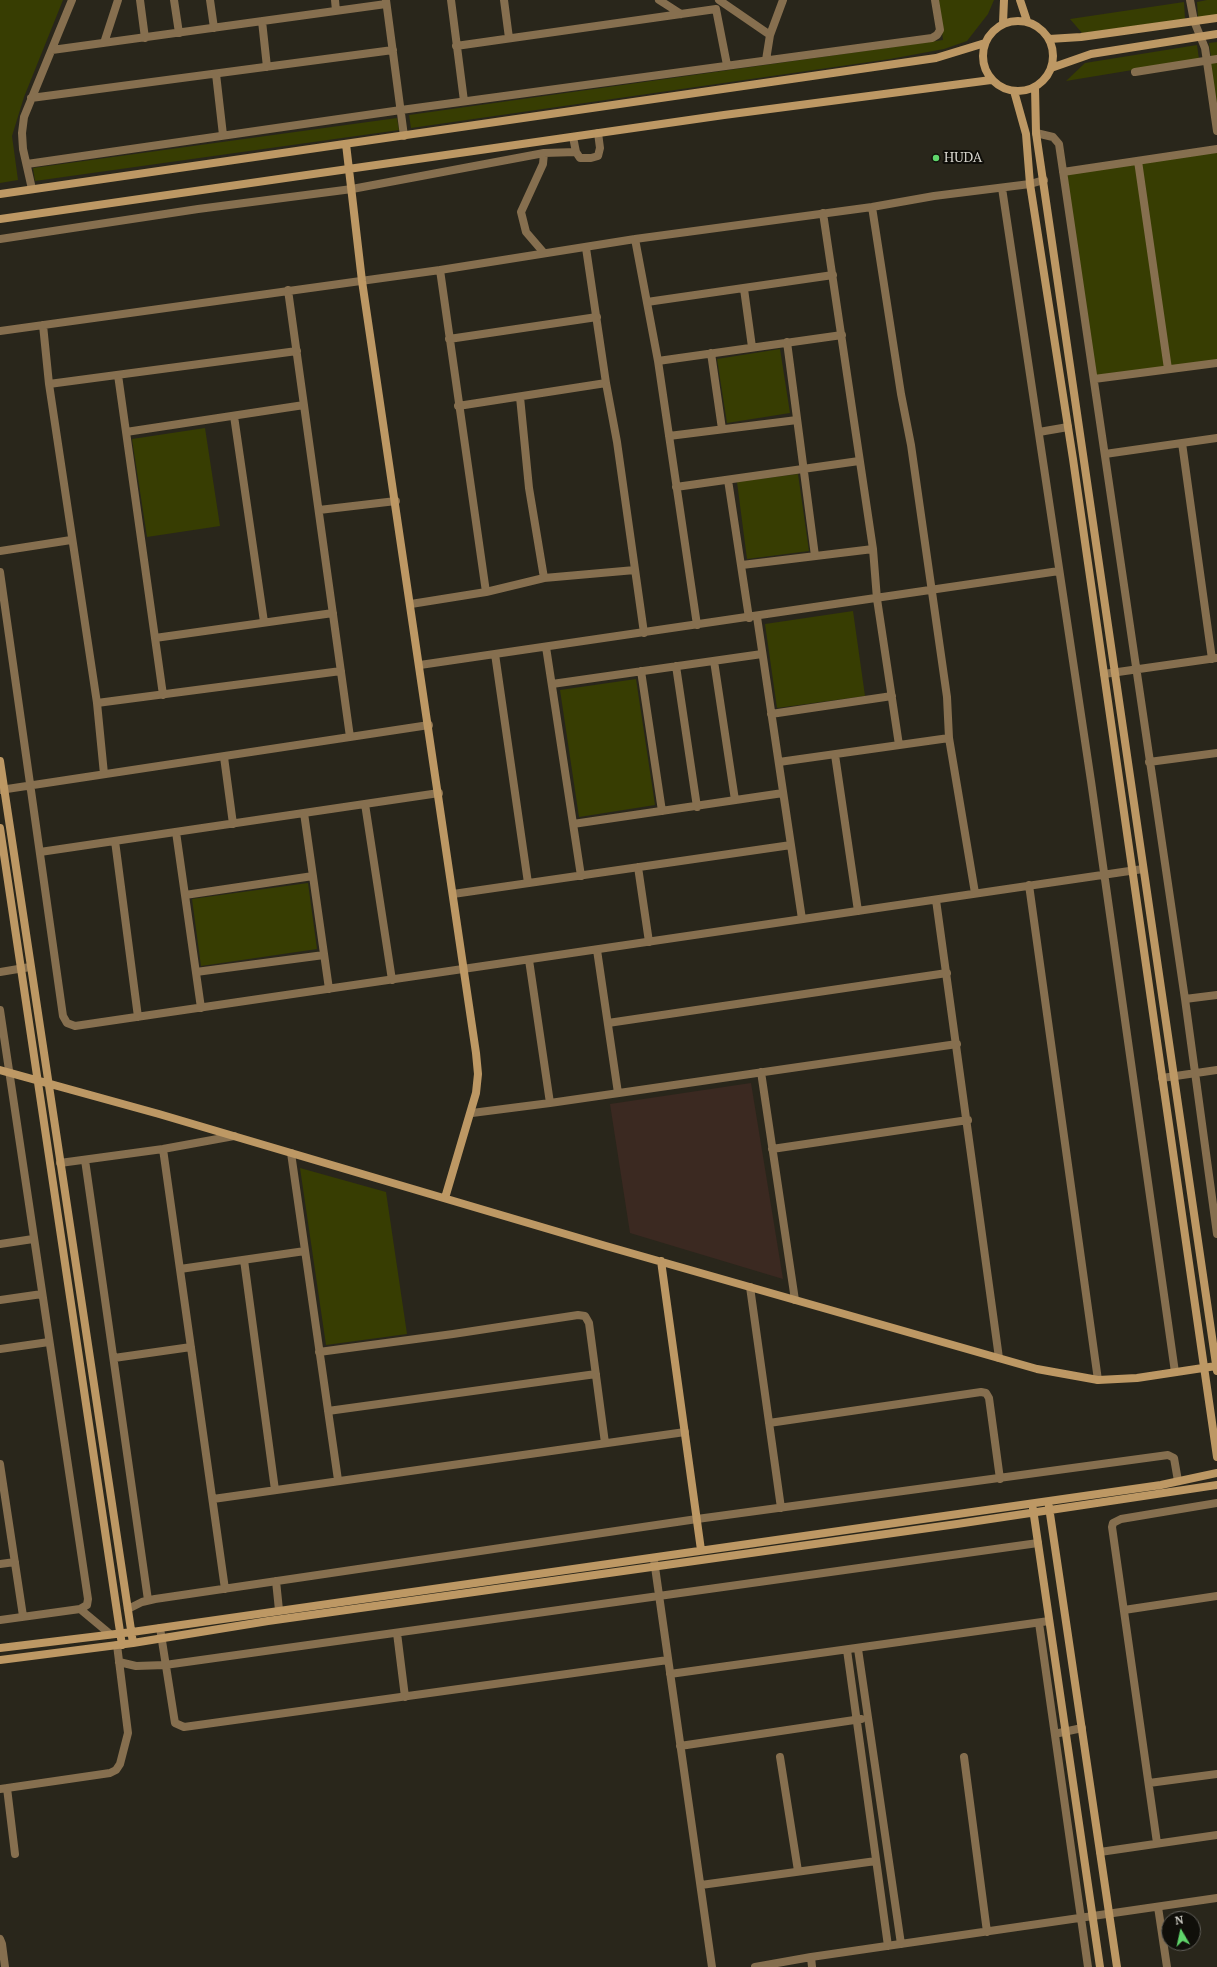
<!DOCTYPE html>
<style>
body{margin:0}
#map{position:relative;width:1217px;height:1967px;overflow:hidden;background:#29261b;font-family:"PT Serif",serif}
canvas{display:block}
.north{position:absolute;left:1161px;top:1911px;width:40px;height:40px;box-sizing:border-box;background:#100f0a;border:1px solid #605e58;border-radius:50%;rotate:351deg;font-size:11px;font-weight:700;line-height:16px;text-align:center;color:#d7d5ce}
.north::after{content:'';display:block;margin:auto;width:14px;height:18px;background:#5fd56b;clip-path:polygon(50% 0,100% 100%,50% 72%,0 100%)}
</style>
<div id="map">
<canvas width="1217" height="1967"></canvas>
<div class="north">N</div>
</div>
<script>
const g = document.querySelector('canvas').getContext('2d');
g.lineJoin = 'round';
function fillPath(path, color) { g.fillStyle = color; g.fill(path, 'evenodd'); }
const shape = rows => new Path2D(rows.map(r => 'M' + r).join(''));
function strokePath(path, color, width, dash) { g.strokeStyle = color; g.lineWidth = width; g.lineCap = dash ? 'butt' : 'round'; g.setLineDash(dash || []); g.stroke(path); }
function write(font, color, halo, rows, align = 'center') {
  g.font = font + ' "PT Serif",serif'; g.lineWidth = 4; g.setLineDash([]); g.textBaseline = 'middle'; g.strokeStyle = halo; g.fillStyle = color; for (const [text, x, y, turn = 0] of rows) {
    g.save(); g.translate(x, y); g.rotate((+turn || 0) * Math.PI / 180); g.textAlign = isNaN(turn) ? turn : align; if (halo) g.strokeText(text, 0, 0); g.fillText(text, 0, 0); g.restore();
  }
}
const education = shape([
 [751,1083,783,1279,630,1233,610,1104]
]);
const green = shape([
 [0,0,63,0,24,97,12,136,18,180,0,183],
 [938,0,994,0,988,14,967,41,944,49,890,59,411,128,409,115,943,40],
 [1207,0,1217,0,1217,15,1198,17,1197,2],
 [1184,2,1185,19,1082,33,1070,19],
 [1217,42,1217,56,1211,57,1209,43],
 [1197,45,1199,59,1066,81,1085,63],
 [1217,59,1217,131,1207,61],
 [397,118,399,130,35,181,33,168],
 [1217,149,1217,363,1094,379,1063,172],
 [780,349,790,413,727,423,717,359],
 [205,428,220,526,147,537,132,439],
 [798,474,809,551,747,559,737,482],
 [853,611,865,696,777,708,765,624],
 [636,679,655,805,579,817,560,690],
 [308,883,317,949,201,966,192,899],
 [300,1168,386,1192,407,1334,326,1345]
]);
const street = shape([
 [140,0,145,38],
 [174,0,179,33],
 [210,0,214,28],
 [335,0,336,11],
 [386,0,404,136],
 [451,0,464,101],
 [504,0,509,38],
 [659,0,681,14],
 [719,0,770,35],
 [1190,0,1194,21,1205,48,1217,131],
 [262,21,267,67],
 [104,43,118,0],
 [456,46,716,9,727,65],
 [52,50,386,4],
 [766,60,770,35,783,0],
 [1135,72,1217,59],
 [216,74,223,135],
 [31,98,393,50],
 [1036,133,1053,137,1059,144,1185,999,1217,1234],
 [573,137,576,152,580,158,591,158,598,156,600,148,598,133],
 [544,153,543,164,521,212,526,232,544,253],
 [1138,161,1168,369],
 [27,164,401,110,932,38,937,35,940,30,935,0],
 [1063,172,1217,149],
 [1002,188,1091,781,1175,1372],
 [32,189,23,149,22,133,24,117,72,0],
 [872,207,901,394,911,445,947,697,949,738,975,893],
 [823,213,873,549,877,599,899,745],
 [0,239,198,209,352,189,544,153,576,152],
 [635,239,658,361,697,625],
 [586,248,606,383,617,442,644,633],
 [440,270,486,592],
 [744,289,752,347],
 [288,290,350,737],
 [647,302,833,275],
 [43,325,49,384,97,703,104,774],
 [0,331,440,270,635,239,872,207,934,196,1030,184,1044,180],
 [449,339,597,317],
 [787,342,815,556],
 [711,353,722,429],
 [658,361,842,335],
 [118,375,163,695],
 [1094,379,1217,363],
 [49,384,297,351],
 [520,397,529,488,544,578],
 [458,406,606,383],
 [234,416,264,622],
 [126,432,304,405],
 [1039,432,1068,427],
 [669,436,797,420],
 [1182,443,1212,659],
 [1105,454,1217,438],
 [728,480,749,618],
 [676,487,859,461],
 [319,510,396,501],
 [0,551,71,540],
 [742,565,873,549],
 [0,572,63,1016,67,1023,75,1026,1143,869],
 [411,604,486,592,544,578,635,570],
 [757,617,802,919],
 [155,638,333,613],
 [546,647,581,876],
 [495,654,528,883],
 [714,661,735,800],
 [420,665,1059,571],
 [676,666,697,807],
 [641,671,662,811],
 [1104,674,1216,658],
 [552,684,762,654],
 [97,703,341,671],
 [771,714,892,696],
 [835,755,858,911],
 [224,757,233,824],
 [779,762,949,738],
 [1149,762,1217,753],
 [0,790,429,725],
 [365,804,392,980],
 [304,813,329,989],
 [573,824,783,793],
 [176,832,201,1008],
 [115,841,138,1017],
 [40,852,439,793],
 [638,867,649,942],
 [1029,885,1098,1380],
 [453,894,791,845],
 [185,895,313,876],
 [936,900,999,1358],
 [597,950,618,1093],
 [529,960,550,1103],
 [0,972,30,967],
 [196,972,324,955],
 [1185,999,1217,995],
 [0,1010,88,1599,87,1605,80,1609,0,1620],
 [608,1023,947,973],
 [761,1072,795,1300],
 [1162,1078,1217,1070],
 [472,1113,550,1103,957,1044],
 [163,1149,225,1589],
 [772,1149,968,1120],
 [291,1153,338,1480],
 [85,1160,148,1600],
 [60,1163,163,1149,234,1136],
 [0,1244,33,1239],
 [244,1260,275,1490],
 [180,1269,305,1251],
 [750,1287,781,1508],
 [0,1300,42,1294],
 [0,1349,49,1342],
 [319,1352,453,1334,578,1315,585,1316,589,1323,605,1443],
 [114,1358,191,1347],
 [328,1411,596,1374],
 [769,1423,981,1392,986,1393,989,1398,1000,1479],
 [0,1464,23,1616],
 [213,1499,685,1432],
 [654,1560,712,1967],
 [0,1564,15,1562],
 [276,1581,279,1610],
 [80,1609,110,1634],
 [128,1609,142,1602,155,1599,697,1519,1168,1455,1174,1458,1178,1481],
 [1124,1610,1217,1596],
 [1039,1623,1088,1967],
 [160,1628,174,1717,175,1723,184,1727,668,1660],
 [397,1633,405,1697],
 [858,1649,901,1944],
 [847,1650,888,1946],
 [119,1662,136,1666,165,1665,1038,1543],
 [670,1674,1049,1621],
 [1059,1733,1082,1728],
 [680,1746,861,1719],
 [780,1757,798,1871],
 [964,1757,987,1932],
 [1149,1783,1217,1774],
 [7,1788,15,1854],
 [0,1789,110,1773,116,1770,120,1764,128,1733,117,1645],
 [1157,1843,1112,1527,1113,1523,1121,1519,1217,1503],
 [1100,1852,1217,1835],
 [701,1885,876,1861],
 [1158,1907,1167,1967],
 [0,1939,2,1944,5,1967],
 [811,1957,812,1967],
 [755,1967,811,1957,1217,1898]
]);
const secondary = shape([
 [1020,0,1027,21],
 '983 56a35 35 0 1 1 70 0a35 35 0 1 1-70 0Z',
 [1003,23,1004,0],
 [1049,39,1081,37,1217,18],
 [1051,68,1091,54,1217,34],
 [1035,87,1036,133,1217,1371],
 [1014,91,1026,134,1030,184,1073,459,1217,1457],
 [346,144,362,281,476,1053,478,1074,476,1093,445,1198],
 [0,194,936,58,985,43],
 [0,219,724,115,991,80],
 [0,761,133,1643],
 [0,828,122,1645],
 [0,1070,159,1114,606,1246,1037,1369,1098,1380,1137,1378,1216,1366],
 [661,1261,701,1550],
 [1049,1507,1117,1967],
 [1033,1509,1100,1967],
 [0,1648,132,1632,1161,1485,1217,1473],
 [0,1660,133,1643,268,1621,957,1524,1217,1485]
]);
const markers = [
 [936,158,4,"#5fd56b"]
];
const poiNames = [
 ["HUDA",944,158]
];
fillPath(education, '#3b2921');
fillPath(green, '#373d02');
strokePath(street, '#866f4f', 8);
strokePath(secondary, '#bd9864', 8);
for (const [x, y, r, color] of markers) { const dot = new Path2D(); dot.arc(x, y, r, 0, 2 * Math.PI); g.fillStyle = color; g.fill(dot); strokePath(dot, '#100f0a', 1.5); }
write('14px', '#d7d5ce', '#100f0a', poiNames, 'left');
</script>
